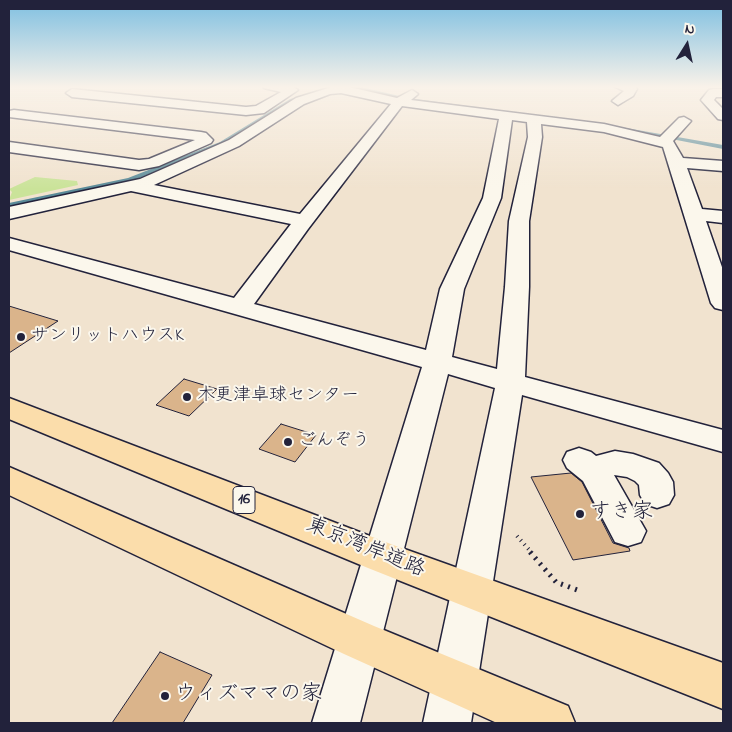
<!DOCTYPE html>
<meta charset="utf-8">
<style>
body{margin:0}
#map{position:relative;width:732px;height:732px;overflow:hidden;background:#f1e3cf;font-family:"Indie Flower",sans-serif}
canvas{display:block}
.frame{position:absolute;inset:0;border:10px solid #22223b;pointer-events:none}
.north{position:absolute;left:662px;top:20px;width:50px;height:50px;-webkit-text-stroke:4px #fbf7ec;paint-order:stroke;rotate:10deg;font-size:14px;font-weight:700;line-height:20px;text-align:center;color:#22223b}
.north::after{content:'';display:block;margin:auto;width:18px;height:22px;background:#22223b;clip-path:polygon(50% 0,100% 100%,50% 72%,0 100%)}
</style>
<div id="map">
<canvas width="732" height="732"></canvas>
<div class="frame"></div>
<div class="north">N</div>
</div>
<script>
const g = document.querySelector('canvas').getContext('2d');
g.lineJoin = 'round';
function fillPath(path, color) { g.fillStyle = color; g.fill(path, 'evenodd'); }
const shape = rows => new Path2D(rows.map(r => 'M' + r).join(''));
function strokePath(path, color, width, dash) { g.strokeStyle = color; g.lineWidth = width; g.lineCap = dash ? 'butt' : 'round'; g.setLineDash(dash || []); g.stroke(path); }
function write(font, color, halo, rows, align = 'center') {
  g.font = font + ' "Indie Flower","Klee One",sans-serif'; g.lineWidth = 4; g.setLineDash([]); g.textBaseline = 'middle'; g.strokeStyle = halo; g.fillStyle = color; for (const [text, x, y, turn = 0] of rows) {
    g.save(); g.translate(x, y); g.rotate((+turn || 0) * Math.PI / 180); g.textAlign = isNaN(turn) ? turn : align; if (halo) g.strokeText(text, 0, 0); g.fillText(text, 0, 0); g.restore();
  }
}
const green = shape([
 [35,177,77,181,78,185,9,200,12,192,9,189]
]);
const stream = shape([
 [348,86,357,86,408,98,512,112,510,113,408,100,348,86],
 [306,95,308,97,294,101,224,144,132,181,9,207,9,203,128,178,220,142,290,99,306,95],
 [592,122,723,145,723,149,594,124,592,122]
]);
const building = shape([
 [9,306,58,321,9,353,9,306],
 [184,379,217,389,189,416,156,405,184,379],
 [281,424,316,435,295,462,259,449,281,424],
 [571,473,582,482,613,543,629,548,630,551,573,560,531,477,571,473],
 [160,652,212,675,183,723,112,723,160,652]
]);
const pathFar1 = shape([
 [517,536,532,553]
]);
const path = shape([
 [530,552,556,582,580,591]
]);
const minor = shape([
 [262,86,292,86,298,90,264,113,246,115,72,97,66,93,72,89,246,107,256,106,281,92,264,88,262,86],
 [335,86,345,86,397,98,412,90,418,94,411,100,604,124,660,137,679,118,684,117,691,121,673,141,683,158,723,161,723,171,687,168,702,209,723,211,723,223,706,221,723,270,723,310,715,308,711,303,663,147,604,132,541,124,542,137,529,221,529,287,525,377,723,430,723,452,522,395,471,723,423,723,495,388,448,374,360,723,312,723,422,367,9,250,9,238,234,298,291,224,131,191,9,219,9,207,140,179,229,140,296,98,335,86],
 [341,93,391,104,300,214,154,185,239,146,304,104,330,94,341,93],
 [402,106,499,119,483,198,440,289,426,350,254,304,308,229,402,106],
 [512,120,527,122,528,137,509,221,505,287,497,369,452,357,464,289,501,198,512,120],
 [613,86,635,86,637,89,633,96,618,105,612,101,624,91,613,86],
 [713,89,723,89,723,97,716,97,714,100,723,109,723,120,718,119,701,100,709,90,713,89],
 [14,110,201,132,206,133,213,140,211,143,159,166,139,170,9,152,9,142,139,160,149,159,195,140,9,117,9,111,14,110],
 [579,448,591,452,596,456,615,451,633,454,659,463,668,473,673,482,674,495,669,504,657,508,645,504,640,495,639,485,635,481,627,477,614,475,646,531,641,542,628,546,615,542,583,481,567,468,563,460,567,452,579,448]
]);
const highway = shape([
 [9,398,396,546,723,663,723,709,368,568,9,419,9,398],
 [9,467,374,626,568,706,575,723,497,723,344,654,9,495,9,467]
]);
const markers = [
 [21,337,5,"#22223b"],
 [187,397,5,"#22223b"],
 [288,442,5,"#22223b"],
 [580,514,5,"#22223b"],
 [165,696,5,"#22223b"]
];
const shields = [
 [244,500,22]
];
const shieldNames = [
 ["16",244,500]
];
const poiNames = [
 ["サンリットハウスK",31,337],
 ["木更津卓球センター",197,397],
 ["ごんぞう",298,442]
];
const nearPoinames = [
 ["すき家",590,514],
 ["ウィズママの家",175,696]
];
const nearStreetnames = [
 ["東京湾岸道路",365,549,22]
];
fillPath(green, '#cae399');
fillPath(stream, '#5a8a98');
fillPath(building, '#dab48b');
strokePath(building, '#22223b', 1);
strokePath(minor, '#22223b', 3);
strokePath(highway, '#22223b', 3);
strokePath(pathFar1, '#22223b', 4, [1, 4.5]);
strokePath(path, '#22223b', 5, [2, 5.5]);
fillPath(minor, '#fbf7ec');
fillPath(highway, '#fbddab');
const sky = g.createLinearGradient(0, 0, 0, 189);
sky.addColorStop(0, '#7ebfe1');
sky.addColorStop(0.46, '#f9f2e9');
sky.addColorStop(1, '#f9f2e900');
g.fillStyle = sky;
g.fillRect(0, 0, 732, 189);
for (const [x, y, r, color] of markers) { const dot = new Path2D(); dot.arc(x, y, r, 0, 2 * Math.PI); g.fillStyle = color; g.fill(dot); strokePath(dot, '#fbf7ec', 2); }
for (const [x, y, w] of shields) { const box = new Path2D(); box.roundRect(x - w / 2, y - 13.5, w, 27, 4); g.fillStyle = '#fbf7ec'; g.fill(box); strokePath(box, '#22223b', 1); }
write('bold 16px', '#22223b', null, shieldNames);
write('18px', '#22223b', '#fbf7ec', poiNames, 'left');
write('21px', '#22223b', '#fbf7ec', nearPoinames, 'left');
write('21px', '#22223b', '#fbf7ec', nearStreetnames);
</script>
